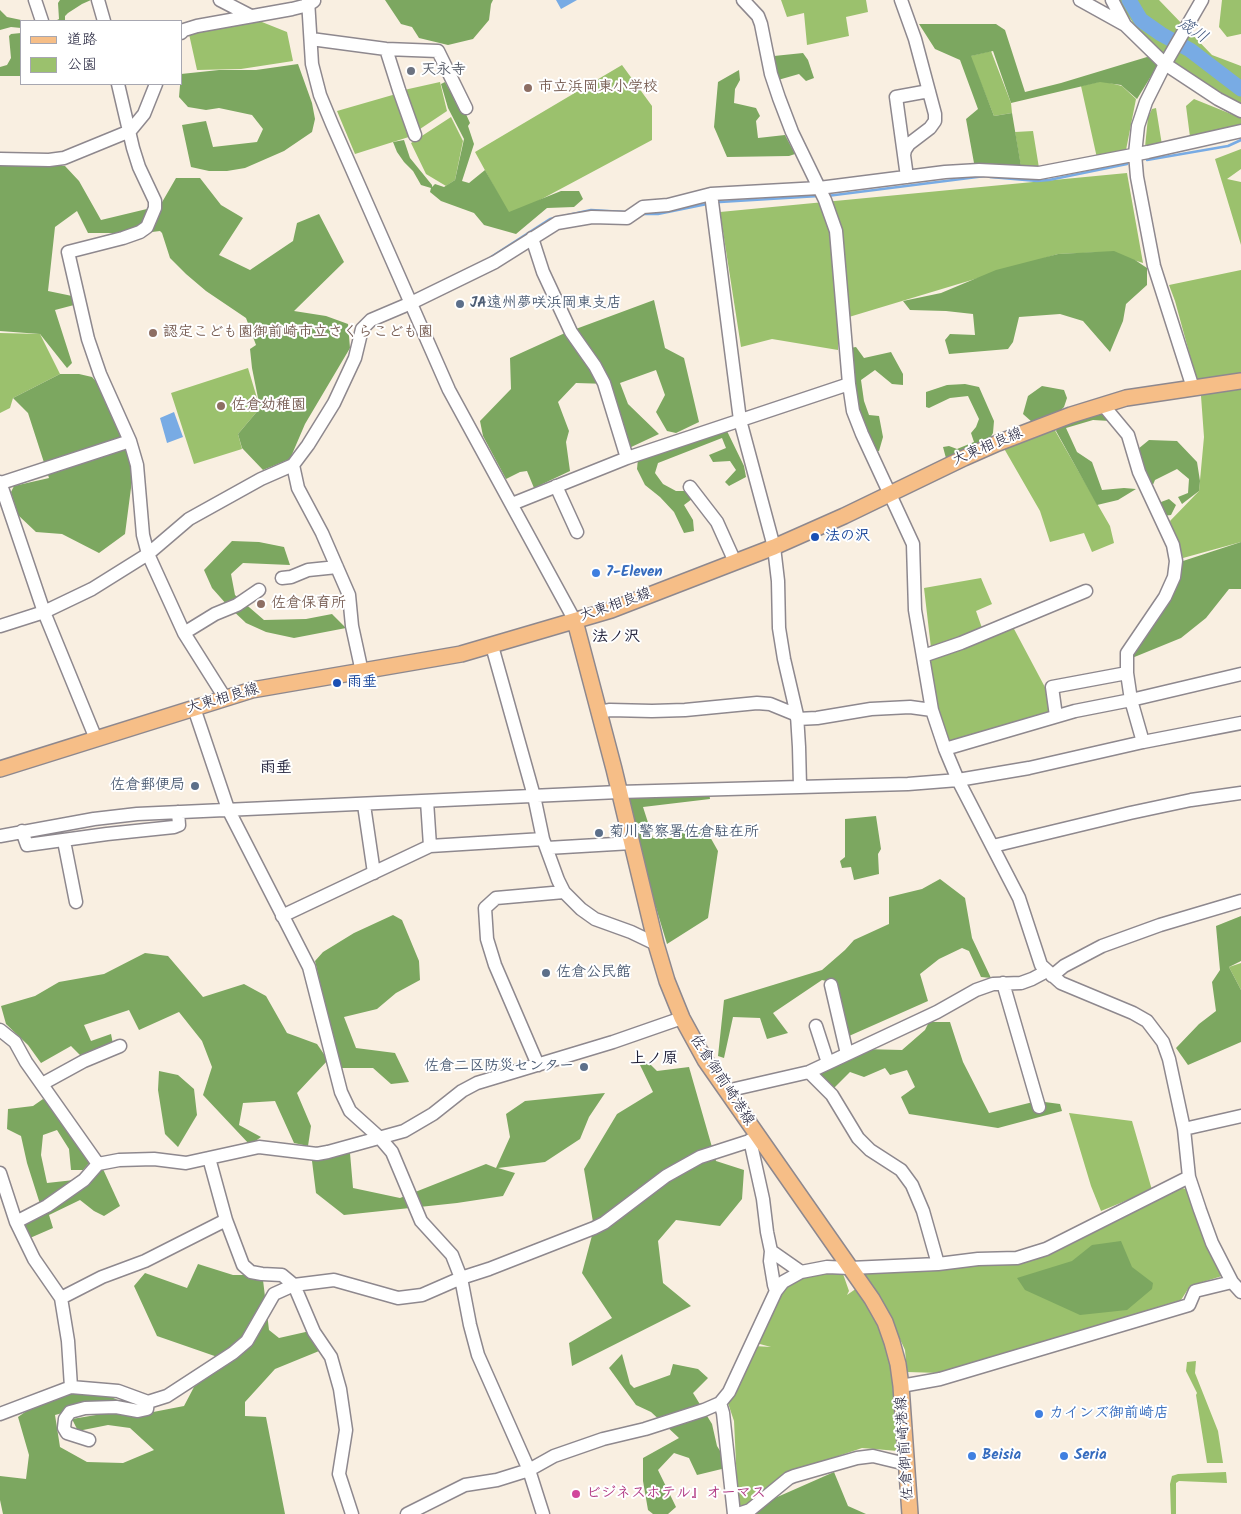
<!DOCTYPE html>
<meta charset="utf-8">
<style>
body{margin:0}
#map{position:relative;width:1241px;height:1514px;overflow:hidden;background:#f9efe1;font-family:Kalam,"Klee One",sans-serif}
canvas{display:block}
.legend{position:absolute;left:20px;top:20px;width:162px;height:65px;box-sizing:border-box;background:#fff;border:1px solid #a7a7b1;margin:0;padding:6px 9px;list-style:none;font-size:15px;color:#22223b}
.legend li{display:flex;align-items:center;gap:10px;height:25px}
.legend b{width:25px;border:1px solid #a7a7b1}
</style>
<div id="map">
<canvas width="1241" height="1514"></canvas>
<ul class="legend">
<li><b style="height:6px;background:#f6be87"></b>道路</li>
<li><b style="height:14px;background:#9bc16d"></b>公園</li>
</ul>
</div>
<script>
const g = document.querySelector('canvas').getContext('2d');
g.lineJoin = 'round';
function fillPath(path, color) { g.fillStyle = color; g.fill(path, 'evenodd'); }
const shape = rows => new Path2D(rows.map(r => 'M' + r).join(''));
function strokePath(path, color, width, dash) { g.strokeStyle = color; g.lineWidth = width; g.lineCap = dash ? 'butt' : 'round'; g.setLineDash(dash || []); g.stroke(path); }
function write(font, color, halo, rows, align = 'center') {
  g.font = font + ' Kalam,"Klee One",sans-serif'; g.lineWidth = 4; g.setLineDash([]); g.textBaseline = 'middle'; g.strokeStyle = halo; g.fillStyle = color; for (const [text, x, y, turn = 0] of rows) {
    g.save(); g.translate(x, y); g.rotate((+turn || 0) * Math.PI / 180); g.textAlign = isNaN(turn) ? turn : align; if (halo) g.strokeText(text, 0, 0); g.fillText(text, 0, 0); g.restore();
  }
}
const green = shape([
 [781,0,866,0,868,12,846,17,849,36,807,45,804,13,787,17],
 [1117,0,1159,0,1212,55,1241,66,1241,104,1230,100,1178,68,1141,34],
 [1222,0,1241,0,1241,34,1227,37,1219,27],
 [257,20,287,32,293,61,241,69,197,70,189,34],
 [991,51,1011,103,1012,113,994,116,970,56],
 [622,65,652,106,652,140,510,216,475,152],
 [1102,81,1122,86,1136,99,1126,150,1097,158,1081,86],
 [440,82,447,111,417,131,404,90],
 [396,94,415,135,355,154,337,111],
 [1194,99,1241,118,1241,126,1190,137,1186,106],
 [1156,108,1162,145,1145,147,1148,117,1152,109],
 [451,117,463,141,455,180,446,186,426,174,411,143],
 [1033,131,1039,168,1021,167,1015,132],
 [1241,149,1241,169,1227,179,1241,182,1241,245,1215,159],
 [1127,173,1143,263,1108,252,1058,254,839,320,838,350,772,339,741,347,720,212],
 [1241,270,1241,542,1183,558,1170,521,1199,491,1204,437,1201,396,1175,301,1169,285],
 [0,333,40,334,60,374,13,398,10,408,0,413],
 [248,368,260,408,238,434,242,449,194,464,171,393],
 [1053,427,1110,526,1114,543,1092,552,1084,533,1050,542,1040,511,1002,445],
 [981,578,992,604,976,611,982,628,931,648,924,588],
 [1013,627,1047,691,1051,712,949,742,937,712,926,658],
 [1241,963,1241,990,1229,967],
 [1069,1113,1132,1121,1152,1190,1101,1211,1091,1186],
 [1179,1187,1189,1190,1222,1276,1190,1286,1181,1300,940,1373,907,1372,905,1350,887,1311,859,1273,1020,1261],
 [842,1271,849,1291,847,1295,857,1288,882,1326,891,1367,898,1451,862,1448,788,1473,745,1506,738,1505,734,1421,727,1400,754,1346,771,1347,756,1343,779,1292,802,1275],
 [1196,1361,1195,1373,1218,1431,1223,1463,1207,1463,1196,1395,1197,1393,1186,1371,1187,1362],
 [1226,1472,1227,1483,1179,1481,1176,1483,1176,1514,1171,1514,1170,1484,1172,1476,1178,1474]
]);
const forest = shape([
 [60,0,91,0,82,4,68,13,65,16,65,21,55,21,59,19,58,3],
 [385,0,493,0,491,4,489,20,473,39,448,45,419,38,412,27,401,24],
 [0,10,7,17,26,21,21,21,21,28,11,27,0,30],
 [919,24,996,24,1005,30,1025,92,1061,83,1147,57,1161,60,1137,99,1121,85,1100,82,1011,103,993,51,971,56,994,116,1012,113,1021,166,974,163,966,119,978,109,960,60,935,49],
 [21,33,21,76,0,76,0,67,7,65,11,58,9,36,11,34],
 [803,53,808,60,814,78,806,81,799,74,778,80,774,56],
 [298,64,312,103,315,119,312,132,284,151,245,168,227,171,209,171,191,167,182,125,206,121,213,147,257,142,263,129,252,115,219,108,206,110,188,107,179,97,181,74,219,70,256,70],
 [739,70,740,80,735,89,734,103,756,108,760,116,756,121,758,138,785,135,795,154,789,156,727,157,714,127,718,82],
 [445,82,461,111,465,112,470,123,468,126,474,144,462,181,469,183,485,170,509,212,561,191,579,191,583,199,574,207,547,208,516,234,484,225,474,213,441,201,430,192,431,188,421,185,413,171,404,162,397,152,393,142,404,140,410,158,432,185,432,187,435,184,444,187,455,180,464,139,448,108,441,84],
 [0,166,65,166,79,181,101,220,151,208,141,225,117,233,88,233,77,211,55,227,48,291,77,297,74,305,55,310,72,363,67,368,40,334,0,331],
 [176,178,200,178,221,205,243,218,219,255,250,270,293,241,297,223,319,214,344,262,294,311,326,316,348,324,350,348,305,424,290,459,263,470,242,448,238,434,260,408,252,368,250,349,256,345,246,318,206,291,186,274,170,258,162,233,160,231,152,232,149,230,161,204],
 [1114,251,1135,260,1147,268,1147,285,1126,304,1123,321,1110,352,1083,321,1060,314,1019,317,1013,342,1008,349,949,354,945,340,950,334,975,335,973,314,946,311,910,310,903,301,941,293,996,270,1058,254],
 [654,300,665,348,684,358,699,422,676,433,667,431,656,412,665,395,656,370,620,383,628,404,659,434,627,449,609,384,576,383,558,402,569,431,566,442,570,471,534,488,527,471,520,472,506,479,483,436,480,421,511,389,510,358,565,333],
 [856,347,864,358,891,352,903,374,903,385,892,384,875,370,861,380,864,401,869,415,879,416,883,437,879,451,874,451,857,412,850,348],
 [60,374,79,374,92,377,101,387,131,454,131,488,125,534,99,553,62,534,36,532,18,515,11,492,14,486,49,478,28,413,13,398],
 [965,384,979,387,994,421,993,433,988,442,947,462,943,447,949,446,957,449,974,442,971,433,976,427,979,419,968,396,950,398,929,408,926,407,926,392,947,385],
 [1042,386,1064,390,1067,398,1064,407,1056,415,1032,422,1023,414,1028,396],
 [1100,411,1110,421,1093,420,1066,428,1077,452,1092,462,1102,490,1124,488,1136,489,1118,500,1097,505,1056,431,1059,424],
 [720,427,727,431,744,466,746,477,729,486,725,482,736,470,730,461,713,462,709,455,726,448,722,438,658,463,655,473,663,484,676,491,689,491,696,496,684,505,693,520,694,531,684,533,674,512,660,497,645,485,637,469,638,459],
 [1149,440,1177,441,1197,462,1200,481,1199,491,1182,504,1178,497,1188,493,1189,479,1177,469,1155,480,1152,487,1161,502,1169,499,1176,505,1171,515,1163,516,1145,477,1138,449],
 [232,541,259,542,284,547,290,565,243,563,231,574,235,595,264,620,306,619,332,614,346,628,294,638,266,632,246,623,228,606,212,588,204,570],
 [1241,542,1241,589,1229,589,1206,618,1181,638,1132,658,1175,586,1183,561],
 [709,791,710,799,643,807,653,838,674,838,688,828,709,835,718,851,708,918,667,944,648,881,627,793],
 [876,816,881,849,878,854,879,874,854,880,851,867,842,868,840,861,845,857,845,819],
 [940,879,965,898,972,938,991,978,981,977,969,951,962,948,939,959,920,974,928,1001,849,1036,831,982,822,980,773,1013,788,1033,767,1039,760,1018,733,1017,724,1058,718,1056,724,1000,822,970,845,950,854,940,889,924,889,897,922,889],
 [393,915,402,920,419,961,420,980,396,993,377,1009,344,1017,356,1048,395,1053,409,1082,391,1084,373,1068,340,1068,315,961,323,952,354,933],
 [1241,916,1241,961,1229,967,1241,990,1241,1042,1188,1065,1176,1048,1199,1024,1216,1011,1212,982,1220,970,1216,926],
 [145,953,168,956,203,997,244,984,266,996,287,1033,317,1044,328,1060,297,1093,311,1126,308,1146,294,1143,275,1101,243,1103,239,1125,261,1137,250,1145,203,1095,212,1067,202,1041,179,1012,139,1030,129,1010,84,1025,91,1041,111,1034,113,1044,81,1056,71,1046,41,1063,28,1045,6,1024,1,1006,35,996,59,982,104,974],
 [929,1022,950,1022,963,1062,989,1113,1037,1101,1060,1104,1062,1111,998,1128,909,1114,901,1097,915,1087,907,1070,890,1075,885,1068,864,1077,850,1072,833,1089,817,1071,862,1049,902,1050,925,1030],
 [648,1062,657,1071,689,1067,716,1161,744,1170,742,1199,720,1226,676,1220,658,1241,663,1283,691,1306,572,1366,569,1343,612,1318,582,1273,594,1228,584,1169,617,1114,653,1092,640,1065],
 [159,1071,178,1075,194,1089,197,1115,178,1147,165,1134,158,1090],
 [605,1093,589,1117,580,1139,545,1162,498,1168,515,1173,503,1196,457,1203,344,1215,316,1193,312,1161,350,1153,353,1188,400,1198,486,1164,496,1168,510,1137,506,1114,525,1101],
 [43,1099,59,1108,90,1162,83,1170,71,1170,69,1149,57,1130,43,1135,41,1155,47,1183,74,1180,40,1204,27,1163,21,1136,7,1129,8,1109,33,1106],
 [103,1169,120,1206,104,1216,94,1211,80,1200,49,1215,53,1228,30,1238,21,1223,49,1209],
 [1121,1241,1132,1267,1153,1283,1152,1289,1127,1310,1080,1315,1025,1290,1017,1278,1072,1261,1092,1245],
 [198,1264,233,1275,246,1275,263,1280,269,1330,279,1338,310,1331,324,1349,275,1369,245,1402,245,1416,266,1417,285,1514,3,1514,0,1500,0,1476,26,1479,29,1455,18,1417,42,1400,67,1393,109,1396,122,1402,86,1407,55,1415,60,1447,87,1462,123,1463,154,1450,130,1428,108,1425,78,1431,72,1419,102,1414,138,1411,143,1414,184,1406,194,1387,229,1361,157,1336,134,1286,145,1273,187,1288],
 [622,1354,630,1384,634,1388,670,1375,673,1364,698,1369,708,1378,693,1393,712,1424,717,1446,730,1467,697,1475,689,1458,674,1453,658,1470,676,1507,668,1514,653,1514,648,1510,643,1481,643,1458,679,1438,651,1412,636,1405,609,1368],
 [834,1472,848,1506,866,1514,753,1514,775,1498]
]);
const water = shape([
 [556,0,577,0,561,9],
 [174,412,183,437,167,443,160,418]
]);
const stream = shape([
 [1147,160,1228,146,1241,140],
 [990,177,1037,181,1049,180,1127,164],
 [827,196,985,176],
 [720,202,819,196],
 [640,214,658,214,707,204],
 [491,257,550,219,591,210,625,212]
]);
const river = shape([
 [1129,0,1141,20,1161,34,1190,50,1241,89]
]);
const minor = shape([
 [35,0,42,21],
 [98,0,104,21],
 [220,0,251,16],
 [308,0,312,64,320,95,332,124,449,390,575,621],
 [743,0,758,16,761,24,771,74,779,98,792,132,825,200,836,231,849,384,853,411,862,434,913,544,915,610,932,710,945,749,958,780,1019,898,1041,965,1061,983,1133,1013,1147,1021,1163,1042,1169,1059,1184,1129,1189,1177,1200,1210,1212,1243,1232,1282,1241,1292],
 [901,0,915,39,935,114,935,121,930,128,909,144,905,150,904,155,907,177],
 [1080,0,1125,25],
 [1112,0,1125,25,1165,64,1218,99,1241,111],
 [181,33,184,30,197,26,292,9,308,5,314,1],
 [311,39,386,49,438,51,466,108],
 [386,49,399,90,415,135],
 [118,84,133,148,139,167,155,201,155,208,147,227,140,232,123,238,68,252,88,339,100,374,130,441,137,465,143,535,148,554,184,633,225,698],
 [904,155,896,97,929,91],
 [0,159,49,160,64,158,130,131,144,114,156,84],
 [711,194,740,420,774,547,778,581,779,628,784,659,797,715,799,747,800,786],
 [532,238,543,272,571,332,595,366,604,383,627,458],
 [1193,388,1154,266,1137,177,1135,154,1138,126,1146,102,1165,64,1202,0],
 [1103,405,1128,435,1139,472,1173,545,1176,561,1174,577,1165,597,1127,653,1127,673,1131,700,1143,742],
 [293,465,298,488,322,533,349,595,352,626,362,672],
 [0,482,44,612,96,739],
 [1,483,130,441],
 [556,486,577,532],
 [690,487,717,522,735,562],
 [512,504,627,458,849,384],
 [282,578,291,577,308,570,337,567],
 [0,626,44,612,92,589,148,554,189,519,261,479,293,465,308,445,334,403,355,358,362,329,371,320,411,303,495,262,557,223,592,217,627,218,643,207,668,205,711,194,819,188,945,172,979,170,1039,173,1148,152,1241,131],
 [184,633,215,614,237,605,259,590],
 [492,646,534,796,543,839,558,880,564,892,581,909,595,919,631,932,656,944],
 [923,656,961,643,1086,591],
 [194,708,228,809,309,967,341,1092,350,1111,380,1138,392,1152,421,1221,452,1255,461,1278,470,1325,478,1355,529,1470,543,1514],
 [599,712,610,710,652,711,685,710,757,703,770,704,797,715],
 [1056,716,1052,687,1127,673],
 [797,719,817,718,871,709,910,707,932,710],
 [945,749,1075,711,1131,700,1241,674],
 [427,801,430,846],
 [364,805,374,873],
 [22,831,27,845,107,834,174,827,179,825,178,812],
 [0,836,94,819,137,814,619,792,908,784,958,780,1029,768,1143,742,1241,723],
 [64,841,76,902],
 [993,846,1130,813,1191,800,1241,793],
 [547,848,632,843],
 [282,916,430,846,543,839],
 [1052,976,1064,966,1102,946,1160,925,1241,901],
 [1003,983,1039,1107],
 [831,985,847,1054],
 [816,1026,828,1063],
 [0,1030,15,1042,26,1062,98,1164],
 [538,1065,495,965,487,939,485,908,496,898,564,892],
 [809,1072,832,1095,858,1138,870,1150,901,1170,912,1185,923,1211,938,1264],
 [42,1084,84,1061,120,1046],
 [726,1091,809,1072,937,1012,976,990,993,984,1021,983,1032,979,1047,971],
 [1184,1129,1241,1116],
 [209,1158,226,1220,243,1265,251,1272,262,1274,282,1275,294,1285,314,1332,331,1357,340,1389,346,1430,339,1474,352,1514],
 [0,1173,16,1222,34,1259,61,1298,68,1341,71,1387],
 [16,1222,47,1206,84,1180,98,1164,119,1160,154,1159,186,1163,259,1147,317,1154,328,1152,404,1131,433,1114,462,1091,477,1083,613,1042,682,1018],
 [771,1251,801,1272,827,1267,850,1268,938,1264,978,1259,1017,1258,1046,1249,1189,1177],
 [776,1291,783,1282,801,1272],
 [61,1298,102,1277,145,1261,226,1220],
 [901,1386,940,1379,1189,1305,1195,1291,1232,1282],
 [720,1403,723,1413,734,1514],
 [0,1414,71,1387,118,1391,148,1402,167,1396,233,1353,247,1341,274,1294,294,1285,334,1280,398,1298,422,1295,461,1278,489,1269,594,1228,604,1223,666,1176,700,1157,759,1138],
 [89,1440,67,1433,64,1428,65,1419,70,1412,85,1408,116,1407,138,1411,147,1409,148,1402],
 [407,1514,465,1485,497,1480,529,1470,554,1456,603,1439,645,1429,704,1410,720,1403,729,1392,776,1291,774,1285,770,1261,771,1251,767,1232,763,1199,750,1140],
 [738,1514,750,1510,789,1478,794,1476,857,1458,873,1456,906,1464]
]);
const major = shape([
 [575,621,614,769,656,944,667,981,682,1018,705,1060,872,1299,885,1322,892,1342,898,1364,901,1386,910,1514],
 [0,769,252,690,461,654,611,610,774,547,844,516,964,458,998,443,1071,415,1126,398,1241,381]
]);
const markers = [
 [411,71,5,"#6b7280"],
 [528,88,5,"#8d6e63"],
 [460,304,5,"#5c6f8a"],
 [153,333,5,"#8d6e63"],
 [221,406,5,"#8d6e63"],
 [815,537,5,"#1a4fb4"],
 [596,573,5,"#3f7fe0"],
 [261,604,5,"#8d6e63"],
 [337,683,5,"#1a4fb4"],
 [195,786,5,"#5c6f8a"],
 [599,833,5,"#5c6f8a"],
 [546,973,5,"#5c6f8a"],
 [584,1067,5,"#5c6f8a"],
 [1039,1414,5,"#3f7fe0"],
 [972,1456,5,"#3f7fe0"],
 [1064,1456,5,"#3f7fe0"],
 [576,1494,5,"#d1479c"]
];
const worshipNames = [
 ["天永寺",421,71]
];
const educationNames = [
 ["市立浜岡東小学校",538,88],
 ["認定こども園御前崎市立さくらこども園",163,333],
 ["佐倉幼稚園",231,406],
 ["佐倉保育所",271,604]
];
const serviceNames = [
 ["JA遠州夢咲浜岡東支店",470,304],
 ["佐倉郵便局",185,786,"right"],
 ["菊川警察署佐倉駐在所",609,833],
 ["佐倉公民館",556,973],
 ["佐倉二区防災センター",574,1067,"right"]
];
const streetNames = [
 ["大東相良線",988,448,-23],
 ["大東相良線",616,606,-19],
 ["大東相良線",223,700,-16],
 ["佐倉御前崎港線",721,1081,57],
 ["佐倉御前崎港線",906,1448,-94]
];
const transitNames = [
 ["法の沢",825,537],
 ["雨垂",347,683]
];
const shopNames = [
 ["7-Eleven",606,573],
 ["カインズ御前崎店",1049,1414],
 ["Beisia",982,1456],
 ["Seria",1074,1456]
];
const hotelNames = [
 ["ビジネスホテル』オーマス",586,1494]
];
const waterNames = [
 ["筬川",1192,32,33]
];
const neighbourhoodNames = [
 ["法ノ沢",616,638],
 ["雨垂",276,769],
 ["上ノ原",654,1060]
];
fillPath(green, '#9bc16d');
fillPath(forest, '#7ca760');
fillPath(water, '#78abe4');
strokePath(stream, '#78abe4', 2.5);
strokePath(river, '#78abe4', 15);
strokePath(minor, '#8e888e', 15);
strokePath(major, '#8e888e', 18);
strokePath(minor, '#fff', 12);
strokePath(major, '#f6be87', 15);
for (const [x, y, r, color] of markers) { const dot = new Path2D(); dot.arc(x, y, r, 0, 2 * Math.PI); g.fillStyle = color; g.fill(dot); strokePath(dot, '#fff', 2); }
write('bold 15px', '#5b616d', '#fff', worshipNames, 'left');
write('bold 15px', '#785e54', '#fff', educationNames, 'left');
write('bold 15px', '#4e5e75', '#fff', serviceNames, 'left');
write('15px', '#22223b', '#fff', streetNames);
write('bold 15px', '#164399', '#fff', transitNames, 'left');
write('bold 15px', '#366cbe', '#fff', shopNames, 'left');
write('bold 15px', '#b23c85', '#fff', hotelNames, 'left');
write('italic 16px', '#44597f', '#fff', waterNames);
write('bold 16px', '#22223b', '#fff', neighbourhoodNames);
</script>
